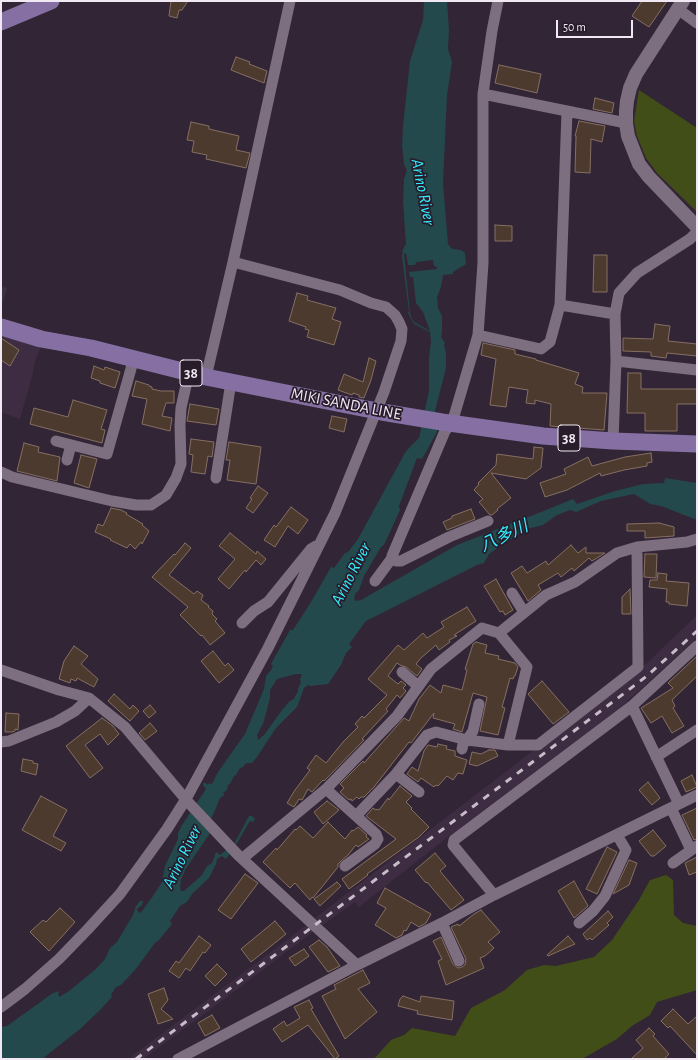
<!DOCTYPE html>
<meta charset="utf-8">
<style>
body{margin:0}
#map{position:relative;width:698px;height:1060px;overflow:hidden;background:#322535;font-family:"Alegreya Sans",sans-serif}
canvas{display:block}
.frame{position:absolute;inset:0;border:2px solid #f0e8f2;pointer-events:none}
.scale{position:absolute;left:556px;top:20px;width:77px;height:18px;box-sizing:border-box;border:2px solid #f0e8f2;border-top:0;padding-left:5px;font-size:12px;line-height:14px;white-space:nowrap;color:#f0e8f2;-webkit-text-stroke:3px #281c2b;paint-order:stroke}
</style>
<div id="map">
<canvas width="698" height="1060"></canvas>
<div class="frame"></div>
<div class="scale">50 m</div>
</div>
<script>
const g = document.querySelector('canvas').getContext('2d');
g.lineJoin = 'round';
function fillPath(path, color) { g.fillStyle = color; g.fill(path, 'evenodd'); }
const shape = rows => new Path2D(rows.map(r => 'M' + r).join(''));
function strokePath(path, color, width, dash) { g.strokeStyle = color; g.lineWidth = width; g.lineCap = dash ? 'butt' : 'round'; g.setLineDash(dash || []); g.stroke(path); }
function write(font, color, halo, rows, align = 'center') {
  g.font = font + ' "Alegreya Sans","Noto Sans JP",sans-serif'; g.lineWidth = 3.5; g.setLineDash([]); g.textBaseline = 'middle'; g.strokeStyle = halo; g.fillStyle = color; for (const [text, x, y, turn = 0] of rows) {
    g.save(); g.translate(x, y); g.rotate((+turn || 0) * Math.PI / 180); g.textAlign = isNaN(turn) ? turn : align; if (halo) g.strokeText(text, 0, 0); g.fillText(text, 0, 0); g.restore();
  }
}
const built = shape([
 [4,334,39,344,40,349,35,361,33,373,20,419,1,412,1,340],
 [697,615,697,638,622,706,444,840,359,907,355,902,323,925,315,918,534,750,580,718,647,663],
 [308,924,314,931,215,1006,143,1059,128,1059]
]);
const industrial = shape([
 [1,286,7,288,1,308]
]);
const green = shape([
 [639,90,697,128,697,212,657,173,646,158,637,136,634,121],
 [666,875,673,880,674,915,683,923,697,926,697,990,657,1002,650,1015,632,1026,617,1039,582,1059,374,1059,391,1040,404,1035,412,1028,455,1036,471,1008,505,990,527,970,544,965,556,966,594,957,612,940,639,900,650,880]
]);
const water = shape([
 [424,1,447,1,449,30,448,49,452,62,447,95,443,184,448,244,452,249,461,250,465,253,466,264,453,272,453,274,443,275,441,287,437,297,438,308,442,316,442,333,441,337,445,343,444,345,446,353,446,368,435,411,437,432,422,459,417,458,399,506,400,510,384,545,381,547,364,576,359,590,355,594,354,599,356,601,361,600,457,545,536,514,573,499,577,504,615,491,643,484,664,483,665,478,697,483,697,520,661,506,650,504,634,494,601,501,576,512,570,510,557,515,543,525,527,529,506,542,489,554,484,563,477,565,366,621,349,644,352,647,346,653,341,665,328,684,311,686,308,685,304,688,297,707,276,728,257,757,252,763,246,763,243,767,240,768,236,775,234,776,230,784,228,785,227,790,223,793,225,795,221,797,218,802,216,808,210,821,210,833,185,870,181,880,180,888,181,891,184,891,202,875,207,866,212,863,216,852,220,855,234,844,249,816,252,816,255,819,253,822,250,821,237,843,226,859,222,856,217,859,216,864,209,878,192,894,187,902,180,906,170,921,172,924,159,940,155,943,135,970,121,985,116,987,111,995,112,997,100,1010,80,1029,42,1059,1,1059,1,1027,7,1026,53,993,60,991,58,994,59,997,69,991,96,969,105,959,110,948,117,942,133,915,136,906,140,901,143,901,142,905,137,909,139,913,142,911,153,896,162,882,165,866,178,839,178,833,182,825,206,789,203,785,204,782,208,785,209,783,212,784,218,772,245,734,264,689,266,676,271,670,273,666,271,664,290,630,293,630,311,602,331,567,334,568,345,553,348,552,358,539,406,451,419,438,429,391,429,357,431,342,430,332,414,324,408,313,409,312,402,256,403,252,402,251,406,244,403,202,404,179,407,171,404,164,402,146,403,126,410,61,423,20],
 [406,253,408,265,415,265,416,262,433,260,434,266,437,267,437,269,409,272,410,277,413,277,416,303,423,312,430,331,414,322,412,319,410,313,404,254],
 [296,674,302,674,300,679,301,683,298,688,298,692,295,696,294,699,290,701,282,710,264,735,258,740,257,735,263,724,270,698,270,690,277,679]
]);
const building = shape([
 [171,1,188,1,182,10,179,10,177,18,169,16,171,1],
 [642,1,667,1,649,27,632,16,642,1],
 [236,57,250,62,249,64,267,71,264,83,231,70,236,57],
 [499,65,541,74,537,93,495,83,499,65],
 [595,98,614,103,612,113,593,109,595,98],
 [579,121,605,126,602,142,591,139,590,173,575,172,576,136,575,136,579,121],
 [191,122,209,126,209,129,239,136,236,150,250,153,246,168,206,159,207,155,192,152,194,141,187,140,191,122],
 [495,225,512,226,512,241,495,241,495,225],
 [594,255,607,255,607,292,593,292,594,255],
 [297,293,308,296,307,300,336,308,332,319,341,322,334,345,307,337,309,330,305,329,306,327,289,321,297,293],
 [655,324,670,326,668,341,697,344,697,356,667,353,666,358,651,356,651,352,623,351,623,338,653,339,655,324],
 [1,338,19,350,10,366,1,360,1,338],
 [483,343,515,350,515,354,536,359,536,360,579,373,575,384,583,387,582,393,607,393,604,430,550,426,551,404,535,400,535,404,526,403,528,390,509,387,506,407,490,405,496,359,481,355,483,343],
 [369,358,376,361,371,380,364,398,359,397,359,395,353,393,352,395,338,390,344,374,363,382,369,358],
 [94,366,104,370,105,367,120,372,115,388,100,383,100,381,91,378,94,366],
 [628,373,641,373,641,389,697,389,697,404,677,404,677,431,645,431,645,413,627,413,628,373],
 [136,381,149,385,149,386,152,387,152,389,161,391,174,391,174,403,166,403,162,416,172,418,170,431,142,424,147,399,132,396,136,381],
 [73,400,107,410,101,429,105,430,102,443,30,424,34,408,68,417,73,400],
 [190,404,219,409,216,425,187,421,190,404],
 [332,416,347,419,344,432,329,428,332,416],
 [191,439,214,442,212,457,208,456,205,474,191,472,193,455,189,454,191,439],
 [229,442,261,447,256,484,227,480,230,460,226,460,229,442],
 [24,443,39,447,38,452,60,457,57,481,17,471,24,443],
 [534,447,543,448,541,468,526,479,491,473,511,498,497,509,498,510,492,515,490,515,479,502,483,499,474,490,479,484,478,483,496,465,497,454,533,459,534,447],
 [651,453,652,462,647,463,647,466,624,470,601,476,600,473,567,490,545,497,540,483,566,474,564,469,588,457,592,466,625,457,651,453],
 [81,455,97,459,89,488,74,483,81,455],
 [258,486,268,493,253,513,246,508,252,499,250,498,258,486],
 [291,507,308,520,298,534,288,526,275,547,264,540,274,525,276,527,291,507],
 [111,508,121,510,127,513,126,514,143,524,142,525,149,531,142,544,141,542,135,549,130,544,127,548,110,540,111,539,95,532,98,524,103,526,111,508],
 [471,509,475,519,447,530,443,522,452,518,452,516,471,509],
 [659,523,674,527,674,536,645,538,645,531,627,531,627,524,659,523],
 [230,533,256,554,257,551,266,559,261,565,256,560,246,572,245,570,229,589,218,579,235,559,219,546,230,533],
 [185,543,191,548,169,575,194,594,197,591,203,595,201,600,209,606,208,607,213,611,212,614,217,619,215,621,225,633,210,645,202,635,201,636,180,615,188,607,152,577,174,554,175,555,185,543],
 [571,545,578,553,586,547,586,553,605,553,592,561,589,558,574,571,572,568,561,577,558,573,538,585,541,590,528,601,511,573,522,566,527,573,546,561,548,565,571,545],
 [645,554,657,554,656,578,644,577,645,554],
 [658,573,667,574,666,581,689,583,687,606,669,604,669,602,666,602,667,589,649,587,650,580,657,580,658,573],
 [496,579,513,610,505,615,503,611,500,612,484,586,496,579],
 [630,589,631,614,622,614,622,597,630,589],
 [467,607,476,621,454,635,457,636,449,640,450,642,439,650,436,645,421,658,416,664,422,669,417,676,406,667,400,665,397,663,388,676,398,684,401,681,406,685,403,688,406,691,400,698,397,695,386,709,388,711,362,739,364,740,324,781,323,780,312,792,308,789,302,800,299,799,294,807,287,803,295,790,310,770,307,768,316,755,326,763,343,742,358,727,355,724,362,716,364,718,387,695,368,679,398,645,404,650,423,633,427,638,444,627,441,622,467,607],
 [476,642,487,645,485,653,499,656,498,659,515,663,518,667,515,676,514,676,513,679,510,678,506,693,502,707,505,708,498,735,480,731,487,697,473,693,462,732,453,729,455,724,433,718,434,713,411,743,409,742,374,787,364,797,361,797,359,799,357,797,352,801,351,799,349,800,340,792,344,788,340,784,363,761,364,763,404,718,409,721,419,699,430,685,441,693,443,685,462,690,467,670,465,669,473,644,476,642],
 [74,646,88,656,81,664,98,679,94,687,77,678,76,681,71,679,70,683,59,679,64,661,74,646],
 [213,651,225,666,228,663,234,670,219,683,201,661,213,651],
 [697,656,697,676,672,700,675,706,673,708,684,726,672,733,662,716,651,723,641,708,673,688,668,683,697,656],
 [542,681,569,712,553,724,528,694,542,681],
 [114,694,130,709,133,705,139,711,130,721,108,701,114,694],
 [150,705,156,712,149,718,143,711,150,705],
 [6,713,19,714,18,730,15,729,15,731,12,732,5,732,6,713],
 [102,718,113,726,119,734,108,745,100,734,85,745,103,768,90,778,66,746,102,718],
 [150,723,157,731,145,740,139,733,150,723],
 [438,744,447,746,446,749,455,751,455,756,467,760,463,774,458,773,453,780,447,776,438,786,436,785,434,787,421,778,418,782,407,774,412,767,418,771,424,751,428,745,437,747,438,744],
 [489,750,495,750,498,756,477,766,469,764,472,752,481,754,489,750],
 [23,759,33,761,33,763,38,764,36,775,21,771,23,759],
 [692,775,697,787,686,792,681,781,692,775],
 [648,782,660,798,652,805,639,790,648,782],
 [400,786,412,796,406,802,412,808,411,809,429,827,419,837,367,874,368,875,349,889,342,879,396,839,366,816,373,808,376,810,377,809,379,810,388,798,389,800,400,786],
 [41,796,67,810,53,836,66,843,61,851,22,830,41,796],
 [327,801,339,810,323,824,314,812,327,801],
 [697,808,697,839,694,840,682,815,697,808],
 [328,822,345,839,352,830,353,831,358,827,367,835,366,837,369,839,358,847,356,845,348,855,341,861,338,864,338,867,313,898,312,897,310,900,295,883,290,888,263,862,276,848,277,850,295,829,296,830,300,826,313,838,328,822],
 [653,830,666,846,654,856,651,856,639,841,653,830],
 [607,847,617,852,597,894,586,889,607,847],
 [435,853,446,866,440,871,464,900,451,910,427,882,426,883,415,870,435,853],
 [697,857,697,872,689,875,685,863,697,857],
 [629,860,637,863,629,885,613,894,629,860],
 [245,874,258,883,231,919,218,910,245,874],
 [574,881,588,906,574,918,558,891,574,881],
 [337,882,341,886,320,906,314,899,337,882],
 [385,888,431,914,426,923,419,927,411,922,406,931,404,930,402,935,396,938,375,925,386,908,377,903,385,888],
 [60,908,75,922,49,951,30,932,43,920,46,922,60,908],
 [481,910,500,932,488,942,494,948,485,956,480,958,484,968,446,985,438,961,442,959,433,941,441,937,453,964,458,968,462,967,465,965,466,959,451,927,458,924,459,926,474,914,481,910],
 [608,911,613,917,607,923,609,925,592,940,590,938,587,940,583,934,608,911],
 [275,921,286,934,251,962,241,949,275,921],
 [199,936,211,945,205,953,203,952,190,971,186,968,179,978,169,971,176,961,179,963,199,936],
 [568,936,575,944,548,956,547,955,568,936],
 [319,940,327,947,340,966,328,972,309,947,319,940],
 [304,949,309,956,295,966,289,958,304,949],
 [217,964,227,974,215,986,205,976,217,964],
 [363,970,370,983,358,989,377,1012,345,1039,322,996,336,989,334,985,363,970],
 [164,988,168,1000,161,1009,173,1019,158,1024,148,994,164,988],
 [403,996,420,1002,421,996,454,1001,452,1020,417,1014,418,1011,398,1006,400,999,403,996],
 [309,1000,313,1008,311,1009,339,1056,335,1059,308,1025,282,1042,273,1029,284,1021,287,1026,300,1018,294,1007,309,1000],
 [673,1009,688,1024,697,1016,697,1055,670,1026,668,1028,661,1021,673,1009],
 [212,1015,220,1028,205,1036,198,1023,212,1015],
 [649,1028,655,1034,653,1036,669,1054,664,1059,631,1059,643,1048,636,1040,649,1028]
]);
const minor = shape([
 [678,9,697,23],
 [483,94,626,123],
 [560,305,615,314],
 [478,335,541,349,550,342,560,305,567,112],
 [616,361,697,370],
 [206,377,233,262,290,1],
 [56,441,107,454,134,358],
 [613,441,616,361,615,314,619,293,637,273,690,239,697,232],
 [67,460,71,445],
 [1,472,12,477,112,501,136,505,151,505,166,495,176,478,181,464,180,425,181,408,189,372],
 [216,478,231,382],
 [488,521,449,537,401,561,396,561,392,558,392,556,445,431,452,423,478,335,483,263,483,94,492,31,498,1],
 [375,581,392,558],
 [512,593,524,612],
 [242,623,254,611,268,602,311,549,316,546],
 [499,633,546,595,575,582,617,553,637,547],
 [1,670,59,690,89,698,125,727,188,802,238,855,357,965],
 [402,672,418,686],
 [1,742,9,741,56,722,75,711,89,698],
 [508,745,538,745,638,667,637,547,687,542,697,539],
 [462,749,463,744,467,740,473,731,479,704],
 [656,757,697,730],
 [396,774,419,792],
 [679,804,632,706,697,646],
 [671,808,691,850],
 [243,858,326,789,397,716,431,669,482,628,499,633,527,667,508,745,467,740,436,732,427,735,396,774,356,816,326,789],
 [673,863,697,846],
 [345,866,375,844,378,839,376,834,356,816],
 [494,895,453,845,454,840,632,706],
 [442,923,459,961],
 [579,923,593,911,605,896,626,850,617,835],
 [1,1007,25,989,59,959,88,929,120,894,167,829,186,799,268,648,335,513,384,392,401,341,402,329,399,322,395,315,386,307,371,303,340,290,233,262],
 [178,1059,357,965,442,923,494,895,697,795]
]);
const tertiary = shape([
 [683,1,636,74,630,88,627,101,626,111,626,123,628,136,639,164,649,177,697,227]
]);
const primary = shape([
 [1,22,51,1],
 [1,327,41,339,91,348,206,377,382,412,442,422,543,436,613,441,697,444]
]);
const rail = shape([
 [136,1059,614,701,648,675,697,631]
]);
const shields = [
 [191,373,22],
 [569,438,22]
];
const shieldNames = [
 ["38",191,373],
 ["38",569,438]
];
const streetNames = [
 ["MIKI SANDA LINE",346,404,11]
];
const waterNames = [
 ["Arino River",423,192,79],
 ["八多川",504,536,-25],
 ["Arino River",351,574,-63],
 ["Arino River",182,857,-64]
];
fillPath(built, '#3e2d42');
fillPath(industrial, '#3a3242');
fillPath(green, '#424e18');
fillPath(water, '#23494d');
fillPath(building, '#4d3a2f');
strokePath(building, '#856f63', 1);
strokePath(minor, '#7d6e80', 11);
strokePath(tertiary, '#7d6e80', 14);
strokePath(primary, '#8670a3', 17);
strokePath(rail, '#c6bdc8', 3, [7, 7]);
for (const [x, y, w] of shields) { const box = new Path2D(); box.roundRect(x - w / 2, y - 13, w, 26, 3); g.fillStyle = '#281c2b'; g.fill(box); strokePath(box, '#f0e8f2', 1); }
write('bold 15px', '#f0e8f2', null, shieldNames);
write('16px', '#f0e8f2', '#281c2b', streetNames);
write('italic 17px', '#31eefe', '#281c2b', waterNames);
</script>
